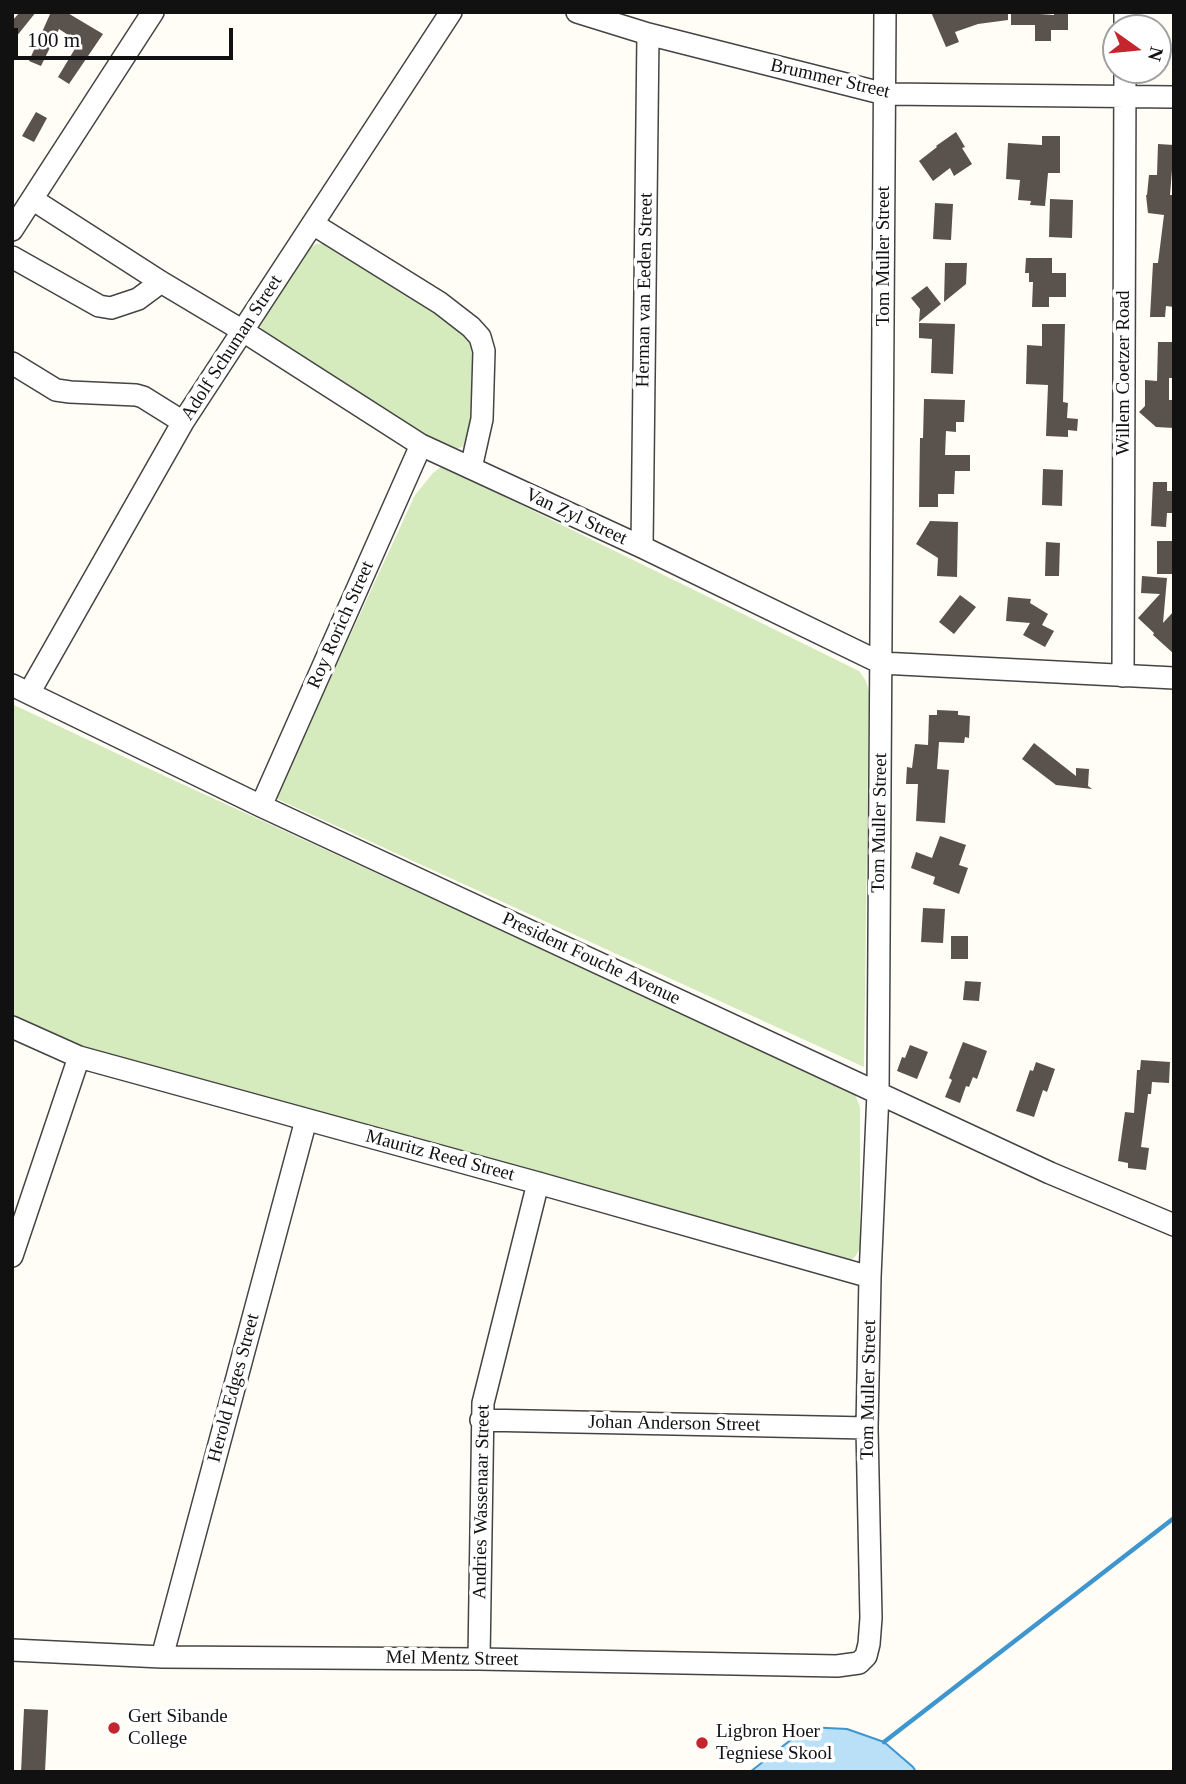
<!DOCTYPE html>
<style>
body{margin:0}
#map{position:relative;width:1186px;height:1784px;overflow:hidden;background:#fffdf5;font-family:Georgia,serif}
canvas{display:block}
.frame{position:absolute;inset:0;border:14px solid #111;pointer-events:none}
.north{position:absolute;left:1102px;top:14px;width:70px;height:70px;box-sizing:border-box;background:#fff;border:2px solid #a0a0a0;border-radius:50%;rotate:105deg;font-size:19px;font-weight:700;line-height:28px;text-align:center;color:#111}
.north::after{content:'';display:block;margin:auto;width:24px;height:32px;background:#c4262e;clip-path:polygon(50% 0,100% 100%,50% 72%,0 100%)}
.scale{position:absolute;left:14px;top:28px;width:219px;height:32px;box-sizing:border-box;border:4px solid #111;border-top:0;padding-left:9px;font-size:21px;line-height:24px;white-space:nowrap;color:#111;-webkit-text-stroke:5px #fff;paint-order:stroke}
</style>
<div id="map">
<canvas width="1186" height="1784"></canvas>
<div class="frame"></div>
<div class="north">N</div>
<div class="scale">100 m</div>
</div>
<script>
const g = document.querySelector('canvas').getContext('2d');
g.lineJoin = 'round';
function fillPath(path, color) { g.fillStyle = color; g.fill(path, 'evenodd'); }
const shape = rows => new Path2D(rows.map(r => 'M' + r).join(''));
function strokePath(path, color, width, dash) { g.strokeStyle = color; g.lineWidth = width; g.lineCap = dash ? 'butt' : 'round'; g.setLineDash(dash || []); g.stroke(path); }
function write(font, color, halo, rows, align = 'center') {
  g.font = font + ' Georgia,serif'; g.lineWidth = 7; g.setLineDash([]); g.textBaseline = 'middle'; g.strokeStyle = halo; g.fillStyle = color; for (const [text, x, y, turn = 0] of rows) {
    g.save(); g.translate(x, y); g.rotate((+turn || 0) * Math.PI / 180); g.textAlign = isNaN(turn) ? turn : align; if (halo) g.strokeText(text, 0, 0); g.fillText(text, 0, 0); g.restore();
  }
}
const green = shape([
 [327,243,451,321,470,336,477,352,472,434,465,446,453,450,421,436,267,337,260,326,261,319,266,315,307,250,316,244],
 [442,466,859,671,866,681,869,692,864,1067,275,798,415,495,433,473],
 [12,704,171,779,854,1092,860,1107,860,1249,854,1258,845,1261,88,1052,12,1019]
]);
const water = shape([
 [807,1727,847,1729,884,1742,913,1767,916,1772,750,1772,807,1727]
]);
const stream = shape([
 [884,1742,1174,1518]
]);
const building = shape([
 [20,12,36,12,12,42,12,21],
 [51,12,66,12,103,34,69,84,58,77,79,42,59,29,41,66,29,61],
 [931,12,1008,12,1008,20,978,24,955,32,959,42,946,47],
 [1011,12,1054,15,1054,12,1068,12,1068,30,1051,30,1051,41,1035,41,1035,25,1011,25],
 [36,112,47,118,34,142,22,136],
 [956,132,965,147,962,148,972,164,954,176,950,168,933,181,919,161,937,147,936,146],
 [1042,136,1060,136,1060,173,1048,173,1045,206,1030,205,1031,201,1018,200,1020,180,1006,179,1008,143,1042,145],
 [1158,144,1174,145,1174,170,1172,170,1170,195,1174,195,1174,307,1166,306,1165,317,1150,317,1153,263,1158,263,1164,215,1148,213,1146,195,1147,195,1149,175,1157,175],
 [1050,199,1073,200,1072,238,1049,237],
 [935,203,953,204,951,240,933,239],
 [1026,258,1052,258,1052,273,1066,273,1066,297,1049,297,1049,307,1032,307,1033,282,1029,282,1029,273,1025,273],
 [945,263,967,263,966,284,944,302],
 [927,286,941,304,919,322,920,309,911,298],
 [919,323,955,324,953,374,931,373,932,339,919,338],
 [1042,324,1065,324,1063,402,1068,403,1067,418,1078,419,1077,431,1068,430,1068,437,1046,436,1048,385,1026,384,1027,345,1042,346],
 [1158,342,1174,342,1174,378,1169,378,1169,400,1174,400,1174,428,1156,427,1139,412,1145,406,1145,380,1157,381],
 [924,399,965,400,964,422,956,422,956,432,946,431,945,455,970,455,970,471,955,471,954,494,938,494,938,507,919,507,920,438,923,438],
 [1043,469,1063,470,1062,506,1042,505],
 [1153,482,1167,482,1167,491,1174,491,1174,513,1167,513,1166,527,1151,526],
 [930,521,958,522,957,577,937,576,938,558,916,544],
 [1157,541,1173,541,1173,574,1157,574],
 [1046,542,1060,543,1059,576,1045,576],
 [1142,576,1167,578,1163,623,1174,611,1174,654,1153,635,1154,633,1138,618,1160,594,1141,593],
 [960,595,976,607,954,634,939,622],
 [1008,597,1031,599,1030,603,1048,614,1042,625,1054,631,1045,647,1023,635,1030,623,1006,621],
 [937,710,958,711,958,715,970,716,969,738,965,737,964,743,939,742,937,769,949,770,945,823,916,821,918,784,906,784,907,767,912,768,915,744,928,745,929,715,937,715],
 [1034,743,1076,776,1076,768,1089,769,1088,786,1092,789,1056,785,1022,759],
 [940,836,966,845,959,865,968,868,959,894,933,884,935,877,911,868,916,852,932,858],
 [923,908,945,909,943,943,921,942],
 [951,936,968,936,968,959,951,959],
 [965,981,981,982,979,1001,963,1000],
 [963,1042,987,1051,977,1079,973,1077,969,1087,966,1086,960,1103,945,1097,952,1080,949,1078],
 [910,1045,928,1052,917,1079,897,1071,902,1057,905,1058],
 [1141,1060,1170,1062,1169,1083,1152,1082,1151,1094,1148,1094,1141,1147,1149,1148,1146,1170,1128,1168,1128,1163,1118,1161,1125,1112,1134,1113,1137,1070,1140,1070],
 [1036,1062,1055,1069,1047,1092,1043,1090,1034,1117,1016,1111,1030,1070,1033,1071],
 [24,1709,48,1710,45,1772,21,1772]
]);
const minor = shape([
 [577,12,648,34,885,94,1174,97],
 [1125,28,1125,12],
 [32,199,161,282,243,331,421,445,642,547,881,663,1174,678],
 [313,224,440,303,471,327,480,337,484,351,482,419,471,468],
 [12,230,153,12],
 [12,257,99,306,111,308,138,299,161,282],
 [12,363,56,390,70,392,136,395,143,397,183,422],
 [642,547,648,34],
 [1123,676,1125,70],
 [12,685,261,806,1050,1173,1174,1225],
 [29,693,183,422,451,12],
 [261,806,421,445],
 [12,1027,79,1057,538,1183,870,1277],
 [12,1256,79,1057],
 [481,1420,867,1428],
 [12,1650,162,1657,479,1659,837,1666,859,1663,866,1656,869,1644,871,1618,867,1428,870,1277,878,1093,885,12],
 [162,1657,306,1120],
 [479,1659,483,1403,538,1183]
]);
const markers = [
 [114,1728,7,"#c4262e"],
 [702,1743,7,"#c4262e"]
];
const streetNames = [
 ["Brummer Street",830,79,13],
 ["Tom Muller Street",884,256,-90],
 ["Herman van Eeden Street",645,290,-89],
 ["Adolf Schuman Street",232,348,-57],
 ["Willem Coetzer Road",1124,373,-90],
 ["Van Zyl Street",576,517,25],
 ["Roy Rorich Street",341,625,-66],
 ["Tom Muller Street",880,823,-89],
 ["President Fouche Avenue",591,959,25],
 ["Mauritz Reed Street",440,1156,15],
 ["Herold Edges Street",234,1388,-75],
 ["Tom Muller Street",869,1390,-89],
 ["Johan Anderson Street",674,1424,1],
 ["Andries Wassenaar Street",482,1502,-89],
 ["Mel Mentz Street",452,1659,1]
];
const poiNames = [
 ["Gert Sibande",128,1717],
 ["College",128,1739],
 ["Ligbron Hoer",716,1732],
 ["Tegniese Skool",716,1754]
];
fillPath(green, '#d5ebbd');
fillPath(water, '#b9e0f7');
strokePath(water, '#3f96cf', 2);
strokePath(stream, '#3f96cf', 4.5);
fillPath(building, '#5a524d');
strokePath(minor, '#444', 24);
strokePath(minor, '#fff', 21);
for (const [x, y, r, color] of markers) { const dot = new Path2D(); dot.arc(x, y, r, 0, 2 * Math.PI); g.fillStyle = color; g.fill(dot); strokePath(dot, '#fff', 2.5); }
write('19px', '#111', '#fff', streetNames);
write('19px', '#111', '#fff', poiNames, 'left');
</script>
